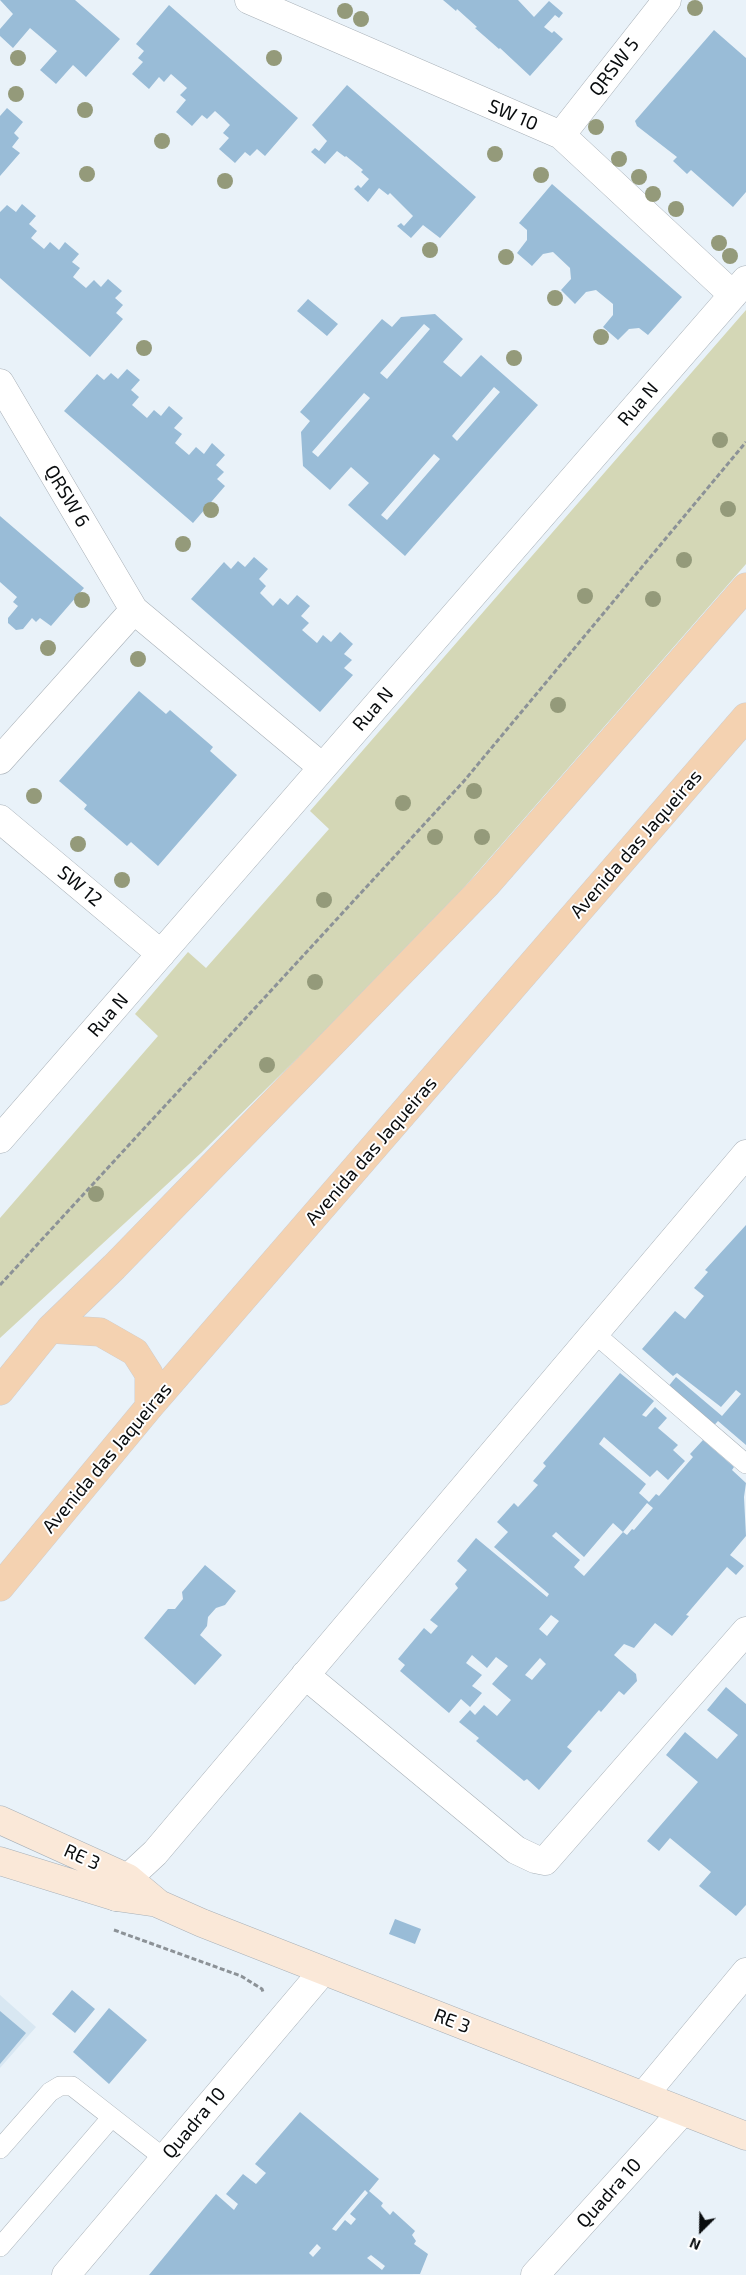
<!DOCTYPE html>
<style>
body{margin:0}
#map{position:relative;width:746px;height:2275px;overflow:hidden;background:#e9f2f9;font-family:"Exo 2",sans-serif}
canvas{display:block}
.north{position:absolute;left:676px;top:2205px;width:50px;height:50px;-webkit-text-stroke:4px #fff;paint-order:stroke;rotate:203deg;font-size:14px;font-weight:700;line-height:20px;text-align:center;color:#090c0e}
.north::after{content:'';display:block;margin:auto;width:18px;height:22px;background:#090c0e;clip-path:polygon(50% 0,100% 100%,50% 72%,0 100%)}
</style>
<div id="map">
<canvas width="746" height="2275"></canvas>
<div class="north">N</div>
</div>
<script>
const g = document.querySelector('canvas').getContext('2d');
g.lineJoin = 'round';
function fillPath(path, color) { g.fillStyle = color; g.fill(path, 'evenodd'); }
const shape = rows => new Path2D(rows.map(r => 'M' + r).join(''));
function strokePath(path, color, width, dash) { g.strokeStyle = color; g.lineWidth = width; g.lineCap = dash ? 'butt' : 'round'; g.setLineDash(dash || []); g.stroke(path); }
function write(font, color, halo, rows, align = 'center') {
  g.font = font + ' "Exo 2",sans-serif'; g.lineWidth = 4; g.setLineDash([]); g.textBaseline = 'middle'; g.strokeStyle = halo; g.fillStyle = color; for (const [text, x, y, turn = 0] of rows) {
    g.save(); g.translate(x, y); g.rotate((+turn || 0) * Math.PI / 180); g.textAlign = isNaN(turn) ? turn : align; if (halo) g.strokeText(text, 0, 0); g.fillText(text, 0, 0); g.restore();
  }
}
const built = shape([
 [0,1995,36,2027,0,2068]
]);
const green = shape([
 [746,310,746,564,434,922,380,977,201,1153,0,1338,0,1218,158,1036,135,1014,188,952,206,968,329,829,310,811]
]);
const building = shape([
 [0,0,75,0,120,39,86,77,73,65,56,84,40,70,57,51,30,28,13,48,0,36,0,29,13,14],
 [443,0,518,0,534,17,549,1,563,13,559,18,555,15,544,27,552,33,554,31,563,39,530,76,500,48,499,49,475,28,477,27,457,9,456,11],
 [169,5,298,118,265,156,257,149,250,156,245,152,235,163,219,149,229,138,223,133,230,125,224,119,215,111,207,119,202,115,192,126,176,112,186,100,180,95,187,88,171,74,164,82,159,77,149,89,132,74,143,62,138,58,144,51,136,44],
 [714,30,746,58,746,192,733,207,691,170,687,174,673,161,677,157,637,126,635,121],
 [347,85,476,197,440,238,423,225,411,238,397,226,401,223,404,226,413,216,390,193,388,195,379,188,368,202,354,189,358,185,361,188,369,179,361,172,363,170,346,156,345,157,337,151,325,164,311,152,315,148,319,151,327,141,312,125],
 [7,108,23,122,14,133,19,138,12,147,20,153,0,176,0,116],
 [552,184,682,297,648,335,639,328,629,329,618,340,603,327,613,315,613,304,596,290,586,292,575,304,561,290,571,279,570,268,553,252,543,254,532,266,517,253,527,240,527,230,519,223],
 [22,204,36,216,29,224,37,231,31,238,44,249,50,242,59,250,65,242,79,254,72,262,80,268,73,277,86,288,94,280,101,287,108,279,122,291,115,298,123,305,116,313,123,319,90,357,0,278,0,212,7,205,16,212],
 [308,299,338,324,327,336,297,311],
 [435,314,463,339,443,362,461,377,481,355,538,405,405,556,348,505,369,483,351,467,330,490,303,466,301,432,310,421,300,412,382,319,392,327,401,317],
 [424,324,430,329,387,379,380,373],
 [494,387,500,392,457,441,452,436],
 [364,393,370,398,318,457,312,452],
 [434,454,440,459,387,520,381,515],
 [127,369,140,380,131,390,139,397,132,405,147,418,154,410,161,416,169,406,183,418,174,428,182,434,175,443,189,455,196,447,204,454,212,443,225,455,216,465,224,472,217,479,225,486,193,523,64,411,97,374,104,380,111,373,118,379],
 [0,516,84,588,51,626,40,618,36,622,32,618,23,629,16,630,8,623,8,618,18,606,13,602,17,597,0,582],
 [254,557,268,569,259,579,266,586,260,593,273,606,280,598,288,605,297,595,310,606,301,616,309,623,302,630,317,643,323,635,331,642,340,632,353,644,344,654,352,660,344,668,353,675,320,712,191,599,224,562,231,569,238,561,245,567],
 [139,691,166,714,170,710,213,747,210,751,237,775,158,866,131,842,127,846,84,809,87,805,59,781],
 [746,1225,746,1445,718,1421,707,1433,662,1394,676,1377,722,1416,741,1394,736,1390,721,1407,677,1373,673,1376,642,1349,675,1311,685,1319,704,1296,694,1288,708,1272,705,1270],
 [620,1373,654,1401,642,1415,646,1417,655,1407,667,1418,658,1428,678,1445,673,1450,685,1461,668,1480,657,1470,650,1477,604,1437,599,1444,646,1484,639,1493,649,1502,656,1494,659,1496,693,1457,690,1454,703,1440,734,1467,732,1470,746,1483,744,1497,746,1536,730,1555,744,1566,736,1575,727,1567,686,1615,689,1616,672,1636,655,1623,634,1648,624,1644,614,1655,636,1674,637,1681,624,1695,619,1691,601,1712,599,1710,567,1747,572,1751,539,1790,527,1779,524,1781,476,1741,479,1738,459,1722,470,1710,475,1715,484,1705,497,1716,511,1700,492,1684,508,1666,496,1657,487,1668,472,1655,466,1663,482,1675,472,1686,482,1693,470,1707,461,1699,449,1713,400,1671,405,1665,398,1659,424,1628,431,1634,438,1626,430,1620,458,1588,455,1584,467,1570,457,1561,476,1538,547,1597,549,1594,494,1547,508,1532,497,1522,514,1503,518,1507,538,1485,533,1481,546,1466,543,1463],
 [647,1503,653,1508,634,1530,632,1529,627,1535,623,1532,584,1576,574,1567,580,1560,552,1536,556,1532,584,1557,613,1523,623,1532],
 [551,1615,559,1621,547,1636,539,1629],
 [540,1658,546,1664,532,1680,525,1675],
 [205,1565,236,1591,225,1605,216,1608,208,1617,207,1626,200,1635,222,1655,195,1685,144,1638,168,1609,175,1609,183,1599,182,1592],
 [726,1687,746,1704,746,1905,736,1916,699,1886,711,1872,670,1838,659,1851,647,1841,698,1782,666,1755,685,1732,717,1759,738,1735,707,1710],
 [395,1919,421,1929,415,1944,389,1934],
 [72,1990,95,2009,75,2033,52,2014],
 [109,2008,147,2040,109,2084,73,2052],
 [0,2011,26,2033,0,2064],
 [300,2112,379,2179,369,2191,383,2203,381,2206,390,2215,393,2211,415,2231,412,2235,416,2241,414,2244,428,2254,420,2274,149,2275,216,2194,234,2210,238,2204,226,2194,243,2174,256,2184,266,2173,255,2164],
 [365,2190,368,2193,350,2214,356,2219,351,2225,345,2220,336,2231,332,2229],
 [317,2244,321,2248,313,2257,309,2253],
 [371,2255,385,2266,382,2270,367,2258]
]);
const path = shape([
 [0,1285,464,781,746,442],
 [114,1930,241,1976,262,1989,263,1992]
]);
const lane = shape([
 [594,1333,746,1464],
 [0,2149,50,2092,60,2086,72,2086,164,2158],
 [0,2247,111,2118]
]);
const street = shape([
 [249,0,561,135,733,295],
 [561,135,667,0],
 [0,383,134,610,322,767],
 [0,760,134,610],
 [0,819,161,954],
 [0,1139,746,280],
 [305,1675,516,1850,535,1859,545,1861,746,1631],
 [116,1897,128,1878,155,1853,746,1154],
 [644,2095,746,1972],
 [66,2275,323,1971],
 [535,2275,682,2112]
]);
const secondary = shape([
 [0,1820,128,1878,159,1904,202,1923,746,2136],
 [0,1861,116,1897,158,1903]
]);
const primary = shape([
 [50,1329,100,1332,135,1352,149,1374,149,1407],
 [0,1391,50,1329,114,1267,486,885,746,587],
 [0,1587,149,1407,746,717]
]);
const trees = [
 [695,8],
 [345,11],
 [361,19],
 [18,58],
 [274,58],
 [16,94],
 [85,110],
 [596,127],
 [162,141],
 [495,154],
 [619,159],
 [87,174],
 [541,175],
 [639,177],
 [225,181],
 [653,194],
 [676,209],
 [719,243],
 [430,250],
 [730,256],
 [506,257],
 [555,298],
 [601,337],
 [144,348],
 [514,358],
 [720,440],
 [728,509],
 [211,510],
 [183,544],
 [684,560],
 [585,596],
 [653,599],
 [82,600],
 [48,648],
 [138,659],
 [558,705],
 [474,791],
 [34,796],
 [403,803],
 [435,837],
 [482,837],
 [78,844],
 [122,880],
 [324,900],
 [315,982],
 [267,1065],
 [96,1194]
];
const streetNames = [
 ["QRSW 5",614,67,-52],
 ["SW 10",513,115,23],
 ["Rua N",638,404,-49],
 ["QRSW 6",67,496,59],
 ["Rua N",373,709,-49],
 ["Avenida das Jaqueiras",636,844,-49],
 ["SW 12",80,886,40],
 ["Rua N",108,1015,-49],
 ["Avenida das Jaqueiras",371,1151,-49],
 ["Avenida das Jaqueiras",107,1458,-50],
 ["RE 3",82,1857,24],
 ["RE 3",452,2021,21],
 ["Quadra 10",194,2123,-50],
 ["Quadra 10",609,2193,-48]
];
fillPath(built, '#d8e7f2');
fillPath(green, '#d4d7b6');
fillPath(building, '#99bcd7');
strokePath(lane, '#a8b0b7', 20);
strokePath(street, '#a8b0b7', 29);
strokePath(secondary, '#a8b0b7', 29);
strokePath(primary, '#cececf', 29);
strokePath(path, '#8c9297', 3, [5, 2.5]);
strokePath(lane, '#fff', 19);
strokePath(street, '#fff', 28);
strokePath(secondary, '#fae8d8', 28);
strokePath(primary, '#f4d2b1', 28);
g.fillStyle = '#949a7a';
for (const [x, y] of trees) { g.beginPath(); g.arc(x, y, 8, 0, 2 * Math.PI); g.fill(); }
write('19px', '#090c0e', '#fff', streetNames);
</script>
